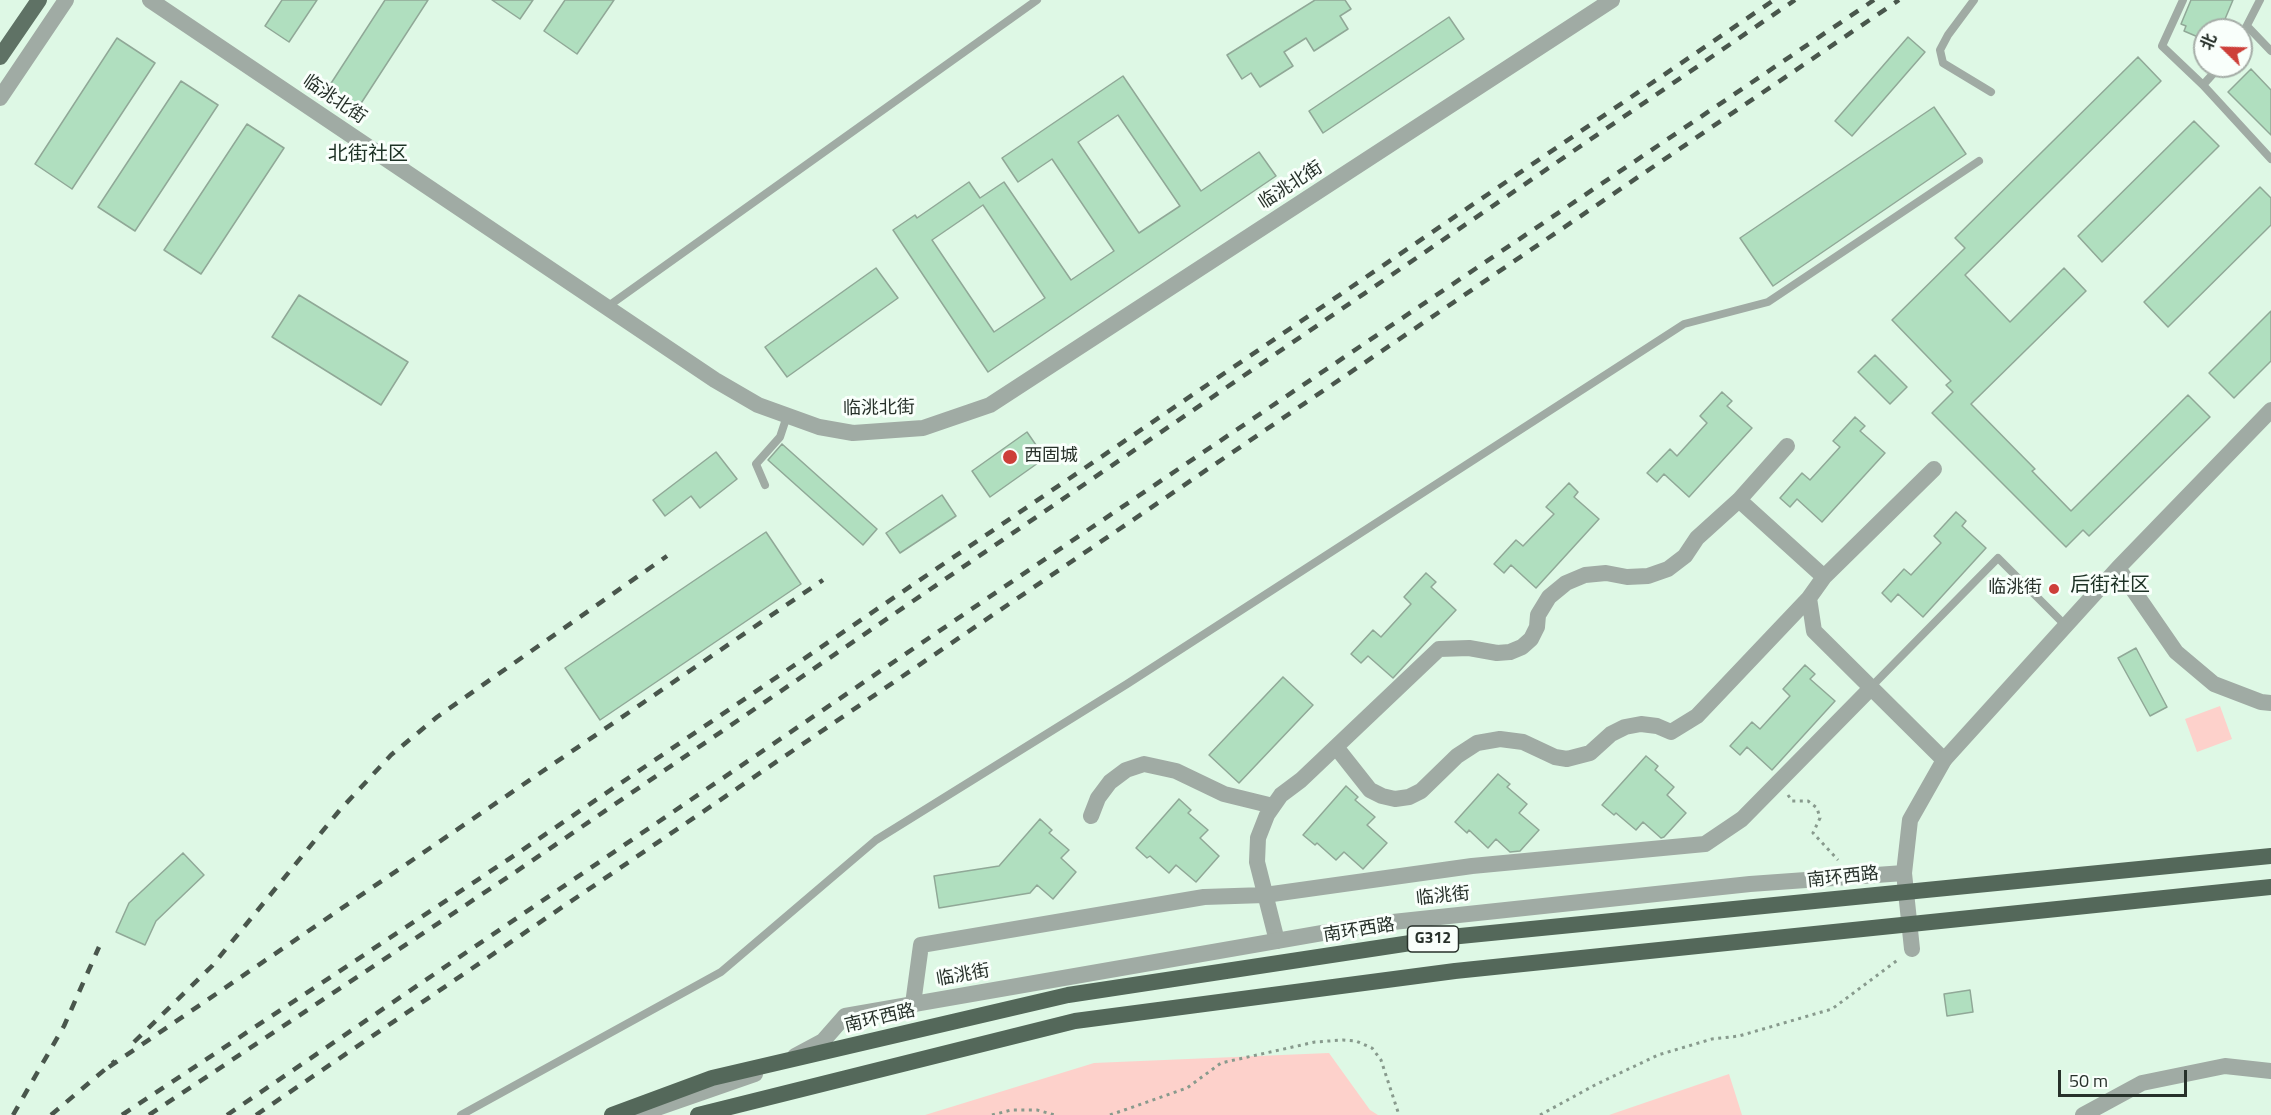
<!DOCTYPE html>
<meta charset="utf-8">
<style>
body{margin:0}
#map{position:relative;width:2271px;height:1115px;overflow:hidden;background:#def8e5;font-family:"Titillium Web","Noto Sans SC",sans-serif}
canvas{display:block}
.north{position:absolute;left:2193px;top:18px;width:60px;height:60px;box-sizing:border-box;background:#f9fffb;border:2px solid #a5ada7;border-radius:50%;rotate:293deg;font-size:16px;font-weight:700;line-height:24px;text-align:center;color:#27312a}
.north::after{content:'';display:block;margin:auto;width:21px;height:27px;background:#cd3f39;clip-path:polygon(50% 0,100% 100%,50% 72%,0 100%)}
.scale{position:absolute;left:2058px;top:1070px;width:129px;height:27px;box-sizing:border-box;border:3px solid #27312a;border-top:0;padding-left:8px;font-size:18px;line-height:21px;white-space:nowrap;color:#27312a;-webkit-text-stroke:4px #f9fffb;paint-order:stroke}
</style>
<div id="map">
<canvas width="2271" height="1115"></canvas>
<div class="north">北</div>
<div class="scale">50 m</div>
</div>
<script>
const g = document.querySelector('canvas').getContext('2d');
g.lineJoin = 'round';
function fillPath(path, color) { g.fillStyle = color; g.fill(path, 'evenodd'); }
const shape = rows => new Path2D(rows.map(r => 'M' + r).join(''));
function strokePath(path, color, width, dash) { g.strokeStyle = color; g.lineWidth = width; g.lineCap = dash ? 'butt' : 'round'; g.setLineDash(dash || []); g.stroke(path); }
function write(font, color, halo, rows, align = 'center') {
  g.font = font + ' "Titillium Web","Noto Sans SC",sans-serif'; g.lineWidth = 6; g.setLineDash([]); g.textBaseline = 'middle'; g.strokeStyle = halo; g.fillStyle = color; for (const [text, x, y, turn = 0] of rows) {
    g.save(); g.translate(x, y); g.rotate((+turn || 0) * Math.PI / 180); g.textAlign = isNaN(turn) ? turn : align; if (halo) g.strokeText(text, 0, 0); g.fillText(text, 0, 0); g.restore();
  }
}
const green = shape([
 [2220,706,2232,739,2197,752,2185,719],
 [1329,1053,1370,1110,1378,1115,925,1115,1094,1063],
 [1729,1074,1742,1115,1609,1115]
]);
const building = shape([
 [282,0,317,0,289,42,265,26,282,0],
 [385,0,428,0,358,108,328,88,385,0],
 [492,0,533,0,520,19,492,0],
 [565,0,614,0,577,54,544,31,565,0],
 [1315,0,1345,0,1351,9,1340,16,1348,29,1314,51,1306,38,1284,52,1293,66,1260,87,1251,73,1242,79,1227,55,1315,0],
 [2191,0,2233,0,2225,19,2240,25,2237,30,2205,30,2205,40,2184,31,2186,26,2181,24,2191,0],
 [1449,17,1464,39,1323,133,1309,111,1449,17],
 [1908,37,1925,52,1852,136,1835,121,1908,37],
 [117,38,155,63,72,189,35,164,117,38],
 [2138,57,2161,81,1965,275,2010,322,2064,268,2086,291,1971,404,2035,469,2032,471,2071,511,2188,395,2210,417,2089,536,2083,530,2066,547,1932,413,1953,392,1946,385,1951,381,1892,320,1965,248,1955,238,2138,57],
 [2251,69,2271,90,2271,135,2228,92,2251,69],
 [1123,76,1201,191,1259,152,1276,176,988,372,893,230,915,215,917,218,969,182,980,198,1004,182,1071,280,1114,251,1052,159,1018,182,1002,158,1123,76],
 [1118,115,1180,206,1139,233,1078,142,1118,115],
 [983,205,1045,298,994,332,932,240,983,205],
 [181,81,218,105,135,231,98,207,181,81],
 [1934,107,1966,154,1773,286,1740,238,1934,107],
 [2194,121,2219,146,2102,262,2078,236,2194,121],
 [247,124,284,148,201,274,164,250,247,124],
 [2260,187,2271,198,2271,225,2168,327,2144,302,2260,187],
 [876,268,898,298,787,377,765,347,876,268],
 [299,295,408,362,381,405,272,337,299,295],
 [2271,311,2271,361,2234,398,2209,373,2271,311],
 [1875,355,1907,387,1890,404,1858,372,1875,355],
 [1722,392,1732,401,1727,406,1752,428,1689,497,1664,474,1657,482,1647,473,1670,449,1677,456,1707,423,1700,416,1722,392],
 [1855,417,1865,426,1860,431,1885,453,1822,522,1797,499,1790,507,1780,498,1802,473,1810,480,1840,447,1833,441,1855,417],
 [1027,432,1045,458,990,497,972,471,1027,432],
 [782,444,877,529,863,545,768,460,782,444],
 [716,452,737,479,700,508,691,496,665,516,653,500,716,452],
 [1569,483,1578,492,1574,497,1599,519,1536,588,1511,565,1504,573,1494,564,1516,540,1523,546,1554,514,1546,507,1569,483],
 [942,495,956,516,900,553,886,533,942,495],
 [1956,512,1966,521,1962,526,1986,548,1923,617,1898,594,1891,602,1882,593,1904,569,1911,575,1941,543,1934,536,1956,512],
 [766,532,801,584,600,720,565,668,766,532],
 [1426,573,1436,582,1431,587,1456,610,1393,678,1368,656,1361,663,1351,654,1373,630,1381,637,1411,604,1404,597,1426,573],
 [2136,648,2167,707,2150,716,2118,658,2136,648],
 [1805,665,1815,674,1810,679,1835,701,1772,770,1747,747,1740,755,1730,746,1752,722,1760,729,1790,696,1783,689,1805,665],
 [1283,677,1313,705,1239,783,1209,755,1283,677],
 [1646,756,1658,766,1655,770,1674,787,1667,795,1686,813,1664,837,1661,838,1643,822,1636,830,1616,813,1614,815,1602,805,1646,756],
 [1498,774,1510,784,1507,787,1527,804,1519,813,1539,830,1520,851,1510,852,1496,839,1488,848,1469,830,1467,833,1455,822,1498,774],
 [1346,786,1358,797,1355,800,1375,817,1367,825,1387,843,1363,869,1344,852,1336,860,1317,843,1315,845,1303,835,1346,786],
 [1179,799,1191,810,1188,813,1208,830,1200,838,1219,856,1196,882,1176,865,1169,873,1150,856,1147,858,1136,848,1179,799],
 [1040,819,1052,830,1049,833,1069,850,1061,858,1076,872,1053,899,1037,885,1030,893,939,908,934,876,999,866,1040,819],
 [183,853,204,875,156,921,145,945,116,932,129,903,183,853],
 [1970,990,1973,1012,1947,1016,1944,994,1970,990]
]);
const path = shape([
 [1788,795,1792,801,1808,801,1817,808,1820,818,1813,833,1838,860],
 [992,1115,1011,1110,1037,1110,1055,1115],
 [1110,1115,1187,1088,1221,1063,1315,1042,1343,1040,1356,1041,1372,1048,1381,1060,1399,1115],
 [1540,1115,1595,1085,1658,1055,1712,1039,1739,1036,1832,1009,1899,959]
]);
const service = shape([
 [1974,0,1948,35,1940,50,1943,63,1991,92],
 [2183,0,2162,46,2203,85,2271,159],
 [2248,27,2271,51],
 [2241,37,2260,0],
 [2203,85,2220,66],
 [607,307,1037,0],
 [765,485,756,464,780,437,787,416],
 [1870,688,1998,558,2066,626],
 [461,1115,721,972,876,840,1127,684,1684,324,1768,302,1979,161]
]);
const minor = shape([
 [150,0,715,380,758,405,819,427,853,433,923,428,990,405,1612,0],
 [0,98,66,0],
 [1739,500,1824,577],
 [1809,598,1814,631,1944,760],
 [1336,747,1370,790,1382,796,1395,799,1409,797,1421,791,1457,756,1477,743,1500,739,1523,742,1555,757,1567,759,1590,753,1611,734,1625,727,1641,724,1657,726,1671,732,1697,716,1809,598,1824,577,1934,469],
 [1091,816,1098,798,1110,782,1126,770,1144,764,1176,771,1224,794,1273,806],
 [1904,873,1912,949],
 [1277,941,1257,862,1258,838,1267,815,1281,795,1301,780,1439,649,1469,648,1497,653,1510,652,1522,647,1531,639,1537,627,1538,615,1549,597,1566,583,1585,575,1606,573,1627,577,1648,576,1668,569,1685,556,1697,538,1739,500,1787,446],
 [913,1004,921,945,1204,897,1265,895,1472,866,1705,844,1742,819,1870,689]
]);
const tertiary = shape([
 [2118,568,2176,652,2214,684,2261,702,2271,703],
 [795,1056,823,1041,845,1016,1374,924,1750,884,1904,873,1910,820,1944,760,2118,568,2271,410],
 [637,1115,755,1074],
 [2083,1115,2142,1083,2225,1066,2271,1071]
]);
const primary = shape([
 [0,57,39,0]
]);
const rail = shape([
 [134,1042,212,966,339,811,391,755,437,717,667,556],
 [109,1067,823,580],
 [13,1115,64,1026,99,947],
 [51,1115,115,1061],
 [122,1115,509,859,1774,0],
 [149,1115,511,875,1795,0],
 [227,1115,1082,534,1874,0],
 [256,1115,1899,0]
]);
const trunkBridge = shape([
 [612,1115,712,1078,1068,995,1450,937,2271,856],
 [698,1115,1075,1021,1455,971,2271,887]
]);
const markers = [
 [1010,457,8,"#cd3f39"],
 [2054,589,6,"#cd3f39"]
];
const shields = [
 [1433,939,51]
];
const shieldNames = [
 ["G312",1433,939]
];
const streetNames = [
 ["临洮北街",334,100,34],
 ["临洮北街",1291,186,-33],
 ["临洮北街",879,409,-1],
 ["南环西路",1843,878,-6],
 ["临洮街",1443,897,-6],
 ["南环西路",1359,931,-9],
 ["临洮街",963,976,-10],
 ["南环西路",880,1019,-13]
];
const poiNames = [
 ["西固城",1024,457],
 ["临洮街",2042,589,"right"]
];
const neighbourhoodNames = [
 ["北街社区",368,155],
 ["后街社区",2110,586]
];
fillPath(green, '#fdd1cb');
fillPath(building, '#b0dfbf');
strokePath(building, '#90a897', 1.5);
strokePath(path, '#889a8d', 3, [3, 4.5]);
strokePath(service, '#a0aba4', 8);
strokePath(minor, '#a0aba4', 16);
strokePath(tertiary, '#a0aba4', 16);
strokePath(primary, '#5f7265', 16);
strokePath(rail, '#49564c', 4.5, [10, 10]);
strokePath(trunkBridge, '#54685a', 16);
for (const [x, y, r, color] of markers) { const dot = new Path2D(); dot.arc(x, y, r, 0, 2 * Math.PI); g.fillStyle = color; g.fill(dot); strokePath(dot, '#f9fffb', 2); }
for (const [x, y, w] of shields) { const box = new Path2D(); box.roundRect(x - w / 2, y - 13, w, 26, 4.5); g.fillStyle = '#f9fffb'; g.fill(box); strokePath(box, '#27312a', 1.5); }
write('bold 16px', '#27312a', null, shieldNames);
write('18px', '#27312a', '#f9fffb', streetNames);
write('18px', '#27312a', '#f9fffb', poiNames, 'left');
write('20px', '#1d3225', '#f9fffb', neighbourhoodNames);
</script>
